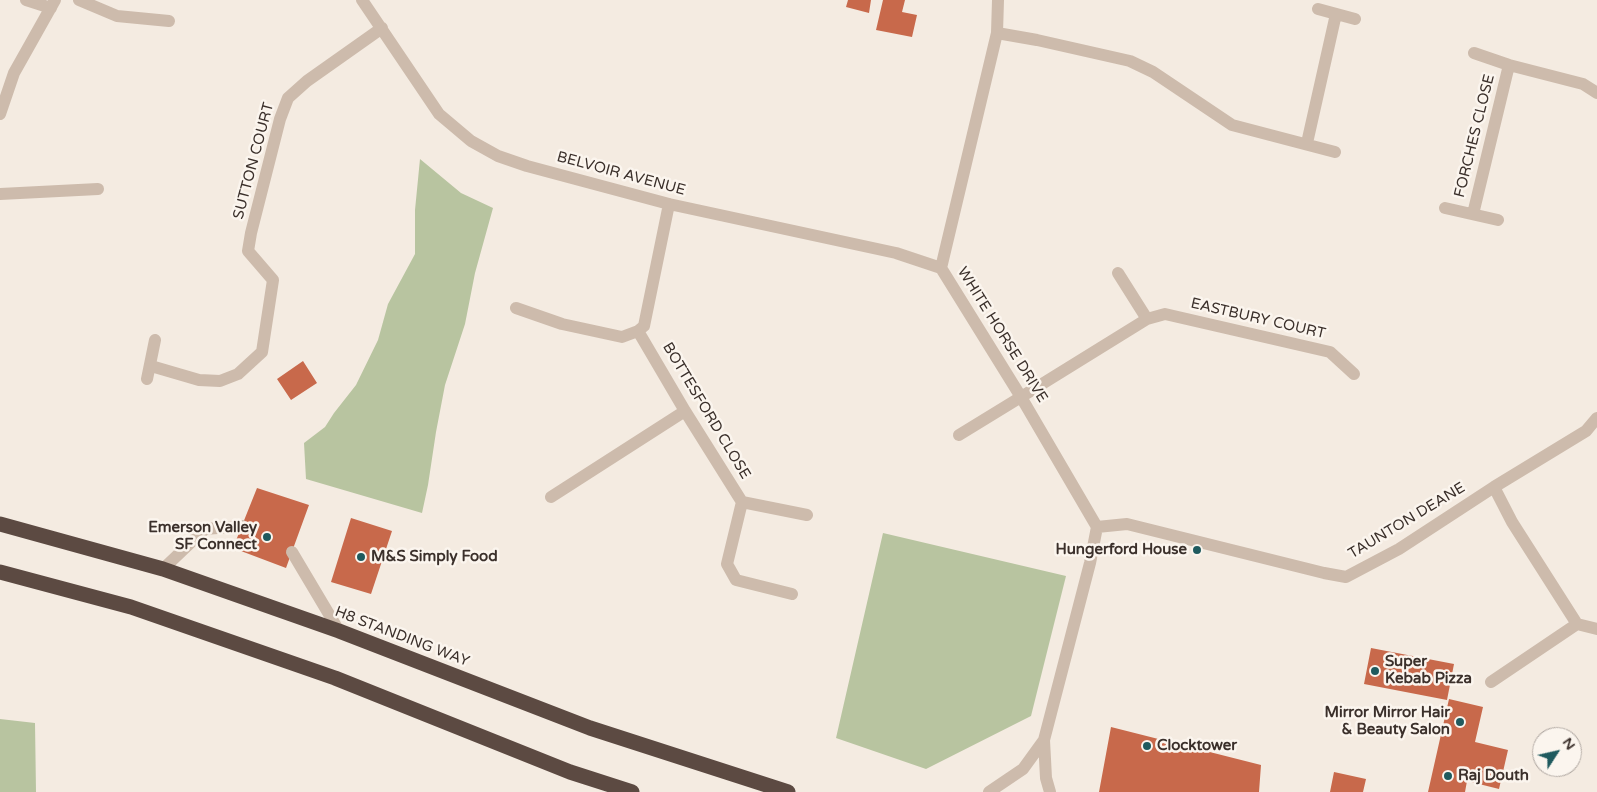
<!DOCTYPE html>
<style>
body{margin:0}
#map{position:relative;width:1597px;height:792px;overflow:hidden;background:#f4ebe1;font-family:"Varela Round",sans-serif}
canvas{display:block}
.north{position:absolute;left:1532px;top:727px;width:50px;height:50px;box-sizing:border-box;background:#fbf5ee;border:1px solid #aea6a0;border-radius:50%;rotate:55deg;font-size:14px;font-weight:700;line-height:20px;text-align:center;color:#3b302b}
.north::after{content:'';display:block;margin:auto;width:18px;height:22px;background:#1f5a5e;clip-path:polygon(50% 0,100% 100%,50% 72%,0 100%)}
</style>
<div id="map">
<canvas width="1597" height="792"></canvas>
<div class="north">N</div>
</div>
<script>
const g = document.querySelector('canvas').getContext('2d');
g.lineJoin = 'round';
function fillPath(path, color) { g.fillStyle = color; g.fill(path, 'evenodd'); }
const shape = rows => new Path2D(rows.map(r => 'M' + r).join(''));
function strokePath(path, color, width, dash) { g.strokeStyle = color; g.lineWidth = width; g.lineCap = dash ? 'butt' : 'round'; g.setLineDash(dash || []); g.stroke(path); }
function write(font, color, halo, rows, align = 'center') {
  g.font = font + ' "Varela Round",sans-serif'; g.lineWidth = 5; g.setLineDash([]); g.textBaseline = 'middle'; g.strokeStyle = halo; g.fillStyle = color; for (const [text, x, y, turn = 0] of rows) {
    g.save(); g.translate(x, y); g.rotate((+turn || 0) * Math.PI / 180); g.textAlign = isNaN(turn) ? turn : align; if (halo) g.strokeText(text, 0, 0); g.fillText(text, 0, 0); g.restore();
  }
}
const green = shape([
 [420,159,461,193,493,208,475,273,465,324,445,385,436,432,428,485,422,513,306,479,304,443,325,427,334,413,356,385,378,340,388,304,415,254,415,210],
 [883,533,1066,576,1031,716,926,769,836,738],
 [0,719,35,723,36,792,0,792]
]);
const building = shape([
 [848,0,871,0,869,13,846,7],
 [883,0,905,0,902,12,917,15,912,37,876,30],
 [303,361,317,383,291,400,277,379],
 [257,488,309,505,286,568,233,548],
 [351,518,392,531,371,594,331,582],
 [1371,648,1454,664,1447,700,1364,684],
 [1449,699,1483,707,1475,742,1508,750,1499,789,1467,781,1465,792,1428,792],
 [1111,727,1261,765,1259,792,1099,792],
 [1334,772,1366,779,1363,792,1330,792]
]);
const lane = shape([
 [959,435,1021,397],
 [292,552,339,631],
 [163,569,205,529,242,526]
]);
const street = shape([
 [26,0,51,8],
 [79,0,117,16,169,21],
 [362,0,439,114,471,141,498,156,527,166,669,204,896,253,941,268],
 [998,0,997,33,941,268,1021,397,1097,527],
 [1318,9,1355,19],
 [997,33,1037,40,1130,61,1153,72,1232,125,1335,152],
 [1474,53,1509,65,1583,84,1597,93],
 [0,114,14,73,55,0],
 [1307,143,1336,14],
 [0,194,98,189],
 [669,204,644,326,638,331,685,411,742,502,727,564,736,580,792,594],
 [1445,208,1498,220],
 [1473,214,1509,65],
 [1118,273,1147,319],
 [516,308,562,324,622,337,638,331],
 [151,366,199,380,220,381,238,374,262,352,273,280,248,251,251,233,280,119,288,98,307,81,382,28],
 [147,379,155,340],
 [1021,397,1147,319,1165,314,1330,352,1354,374],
 [1494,487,1512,522,1577,624,1597,629],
 [551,497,685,411],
 [742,502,807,515],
 [1097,527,1127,524,1324,573,1346,577,1399,549,1494,487,1586,431,1597,418],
 [1491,682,1577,624],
 [989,792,1023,769,1044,740],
 [1050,792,1046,778,1044,740,1090,563,1097,527]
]);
const highway = shape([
 [0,524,163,569,339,631,590,728,788,792],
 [0,572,131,607,335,678,570,772,632,792]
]);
const markers = [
 [267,537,5,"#1f5a5e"],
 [1197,550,5,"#1f5a5e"],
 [361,557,5,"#1f5a5e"],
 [1375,671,5,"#1f5a5e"],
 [1460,722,5,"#1f5a5e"],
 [1147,746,5,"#1f5a5e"],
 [1448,776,5,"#1f5a5e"]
];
const streetNames = [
 ["FORCHES CLOSE",1475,136,-76],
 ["SUTTON COURT",254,161,-75],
 ["BELVOIR AVENUE",621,174,15],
 ["EASTBURY COURT",1258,319,13],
 ["WHITE HORSE DRIVE",1002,335,58],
 ["BOTTESFORD CLOSE",706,411,59],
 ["TAUNTON DEANE",1407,521,-31],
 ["H8 STANDING WAY",402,637,21]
];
const poiNames = [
 ["Emerson Valley",257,528,"right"],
 ["SF Connect",257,545,"right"],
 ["Hungerford House",1187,550,"right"],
 ["M&S Simply Food",371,557],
 ["Super",1385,662],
 ["Kebab Pizza",1385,679],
 ["Mirror Mirror Hair",1450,713,"right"],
 ["& Beauty Salon",1450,730,"right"],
 ["Clocktower",1157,746],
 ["Raj Douth",1458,776]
];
fillPath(green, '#b8c4a0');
fillPath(building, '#c8694b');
strokePath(lane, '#cdbbac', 12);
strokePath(street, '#cdbbac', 12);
strokePath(highway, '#5c4a42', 15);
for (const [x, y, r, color] of markers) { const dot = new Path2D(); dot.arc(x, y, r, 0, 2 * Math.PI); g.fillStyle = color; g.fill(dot); strokePath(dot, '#fbf5ee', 2); }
write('15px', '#3b302b', '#fbf5ee', streetNames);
write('bold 15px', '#3b302b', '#fbf5ee', poiNames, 'left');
</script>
